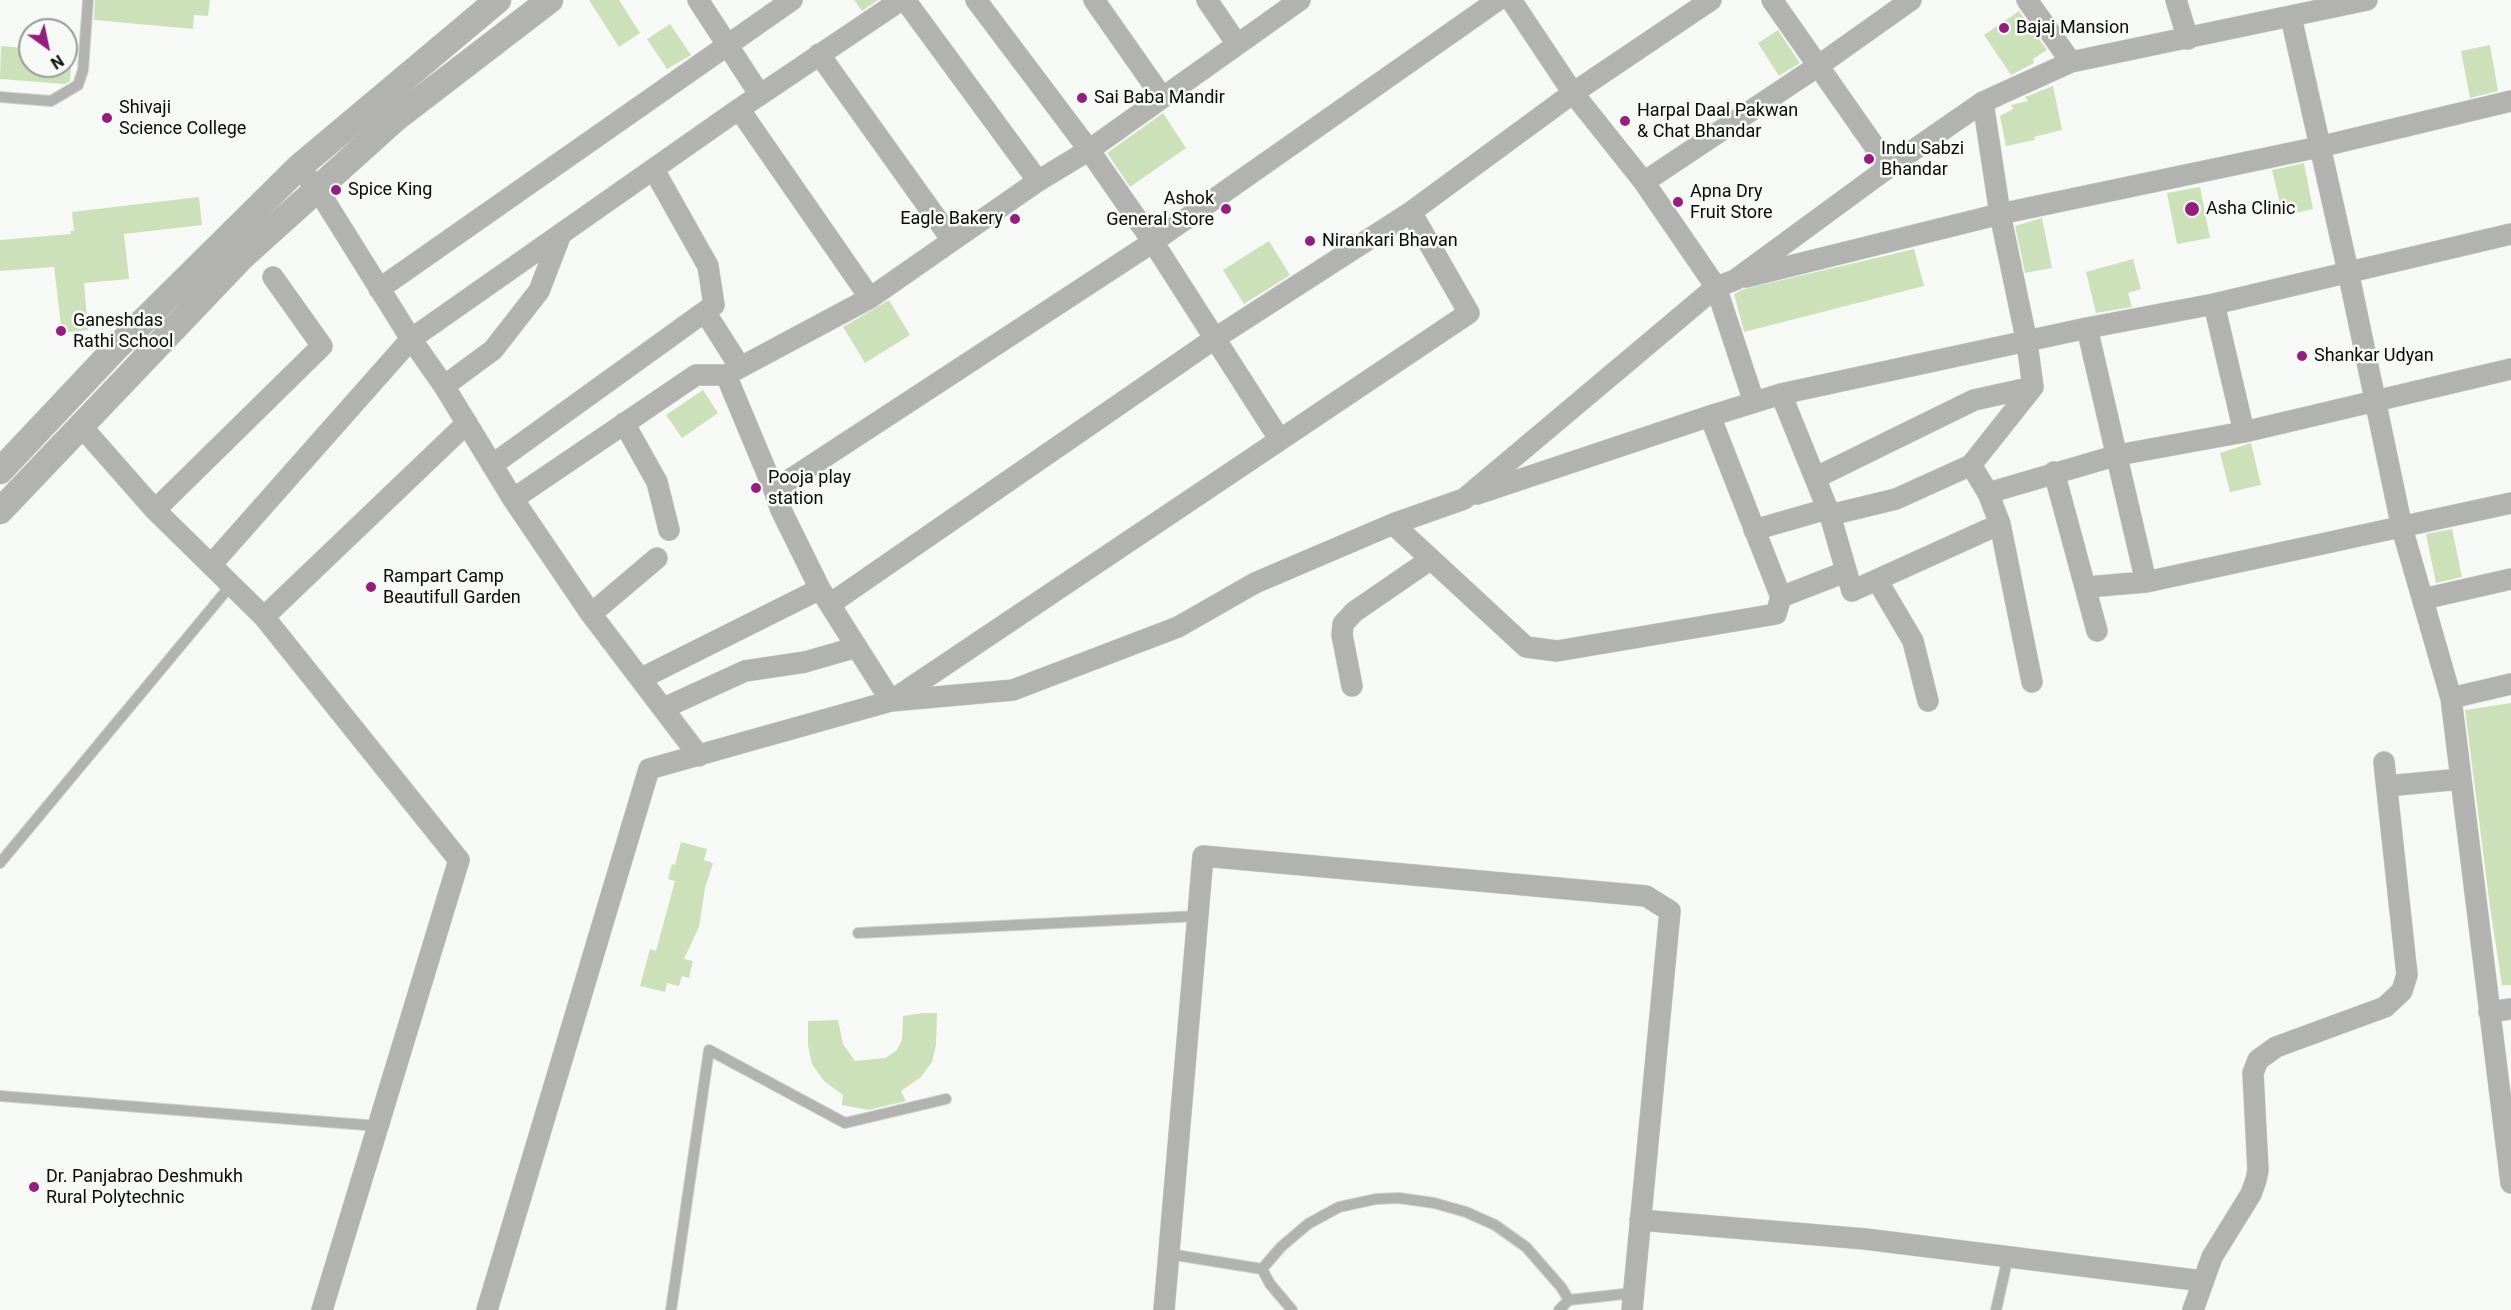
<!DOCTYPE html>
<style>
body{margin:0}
#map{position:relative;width:2511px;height:1310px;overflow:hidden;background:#f7f9f6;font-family:Roboto,sans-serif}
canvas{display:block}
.north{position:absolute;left:18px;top:18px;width:60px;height:60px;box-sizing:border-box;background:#f7f9f6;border:2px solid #999a98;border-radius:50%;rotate:147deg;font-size:16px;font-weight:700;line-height:24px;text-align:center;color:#0b0b0a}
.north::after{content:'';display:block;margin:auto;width:21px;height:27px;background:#931e7c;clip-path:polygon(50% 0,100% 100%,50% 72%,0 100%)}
</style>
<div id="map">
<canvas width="2511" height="1310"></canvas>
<div class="north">N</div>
</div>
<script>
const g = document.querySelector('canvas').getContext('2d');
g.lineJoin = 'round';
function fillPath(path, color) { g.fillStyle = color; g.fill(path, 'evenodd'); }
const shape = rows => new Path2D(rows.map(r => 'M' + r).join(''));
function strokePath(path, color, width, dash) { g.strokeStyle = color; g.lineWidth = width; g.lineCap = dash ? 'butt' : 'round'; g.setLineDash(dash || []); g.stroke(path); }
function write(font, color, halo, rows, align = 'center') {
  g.font = font + ' Roboto,sans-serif'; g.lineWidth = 5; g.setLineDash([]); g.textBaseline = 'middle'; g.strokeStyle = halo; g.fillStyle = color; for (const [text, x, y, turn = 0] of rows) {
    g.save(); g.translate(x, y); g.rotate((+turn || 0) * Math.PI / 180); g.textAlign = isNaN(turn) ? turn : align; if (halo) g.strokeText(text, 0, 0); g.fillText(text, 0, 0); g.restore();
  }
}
const building = shape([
 [95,0,210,0,208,16,194,15,193,29,94,20],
 [589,0,619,0,640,33,619,47],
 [854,0,878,0,862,11],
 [2019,11,2047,50,2033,59,2034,63,2011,75,1984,35],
 [670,24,691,55,667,69,647,39],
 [1778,30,1800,63,1779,76,1758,43],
 [2490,45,2498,91,2470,98,2461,51],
 [1,46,25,48,25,55,30,56,30,66,71,66,70,81,65,84,0,79],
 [2053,86,2062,130,2034,137,2035,140,2006,146,2000,116,2013,109,2011,105,2028,101,2025,97],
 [1163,113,1186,148,1130,187,1107,153],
 [2304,163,2313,209,2283,216,2272,170],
 [2200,187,2210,238,2177,244,2167,193],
 [199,197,202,225,124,234,129,279,84,283,88,330,62,333,54,267,0,271,0,240,71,234,70,231,74,231,72,212],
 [2042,218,2052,268,2025,273,2015,226],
 [1269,241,1290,275,1244,304,1223,270],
 [1914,249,1924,286,1744,332,1734,294,1744,289],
 [2133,259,2141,289,2128,293,2132,307,2096,313,2086,272],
 [889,300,910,335,865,363,843,327],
 [703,390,718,413,682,438,666,415],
 [2251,443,2261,485,2230,492,2220,453],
 [2452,529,2462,577,2436,583,2426,534],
 [2511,703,2511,985,2502,985,2490,907,2465,710],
 [681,842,707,849,704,860,713,863,705,888,699,927,684,959,693,961,689,978,682,976,679,986,667,983,665,992,640,986,650,949,656,951,675,881,668,879,672,864,675,865],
 [923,1013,937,1013,936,1045,932,1062,921,1077,901,1091,906,1101,868,1110,842,1105,843,1095,824,1081,812,1064,808,1046,808,1021,838,1020,843,1044,855,1061,885,1058,896,1051,902,1040,903,1016]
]);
const service = shape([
 [0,97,51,101,78,85,83,70,88,0],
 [0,863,231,585],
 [858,933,1198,916],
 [0,1096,378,1126],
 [1169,1254,1262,1269,1270,1284,1292,1310],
 [1262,1269,1281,1247,1308,1224,1339,1207,1376,1199,1399,1198,1434,1203,1466,1212,1495,1225,1526,1247,1561,1287,1569,1300],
 [671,1310,709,1050,845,1123,946,1099],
 [1559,1310,1569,1300,1633,1293],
 [1996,1310,2008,1257]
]);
const minor = shape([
 [698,0,760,95],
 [905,0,1038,181],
 [976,0,1089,150,1153,242,1280,440],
 [1094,0,1162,97],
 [1207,0,1237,44],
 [1511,0,1573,93,1644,182,1716,287,1754,402],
 [1772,0,1889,167],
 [2027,0,2071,62],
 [2176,0,2188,39],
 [2291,17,2348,271,2402,528,2451,698,2511,1183],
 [819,54,952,240],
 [739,109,870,298],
 [299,167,318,190,411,339,444,386,513,499,591,614,699,756],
 [1644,182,1818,66,1911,0],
 [1411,212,1469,313,891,701,820,589,781,510,774,490,1153,242,1498,0],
 [1746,277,2000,214,2319,147,2511,101],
 [379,289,792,0],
 [2214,304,2244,432],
 [705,312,740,367],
 [2087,328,2146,582],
 [726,375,774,490],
 [444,386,493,350,539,291,561,234],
 [1781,394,1830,515,1852,591,2000,524],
 [624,423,657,482,669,530],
 [82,427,155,510,264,617,459,860,322,1310],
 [492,465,714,305,708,266,654,170],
 [1971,465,1988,493,2000,524,2032,682],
 [2054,472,2097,631],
 [1815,478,1974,400,2033,387],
 [1988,493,2118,455,2244,432,2511,369],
 [1477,494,1710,416,1781,394,2087,328,2214,304,2511,234],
 [513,499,696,375,726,375,870,298,1038,181,1089,150,1300,0],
 [155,510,322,346,273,277],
 [1830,515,1896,499,1971,465,2033,387,2027,343,2000,214,1983,102],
 [1393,524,1526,647,1557,651,1776,614,1781,597,1710,416],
 [1754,530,1827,509],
 [211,565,411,339,739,109,901,0],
 [1877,580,1913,641,1928,701],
 [2087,587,2146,582,2511,503],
 [1781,597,1845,572],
 [2423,599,2511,579],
 [830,604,1214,339,1411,212,1573,93,1711,0],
 [591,614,657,558],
 [264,617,467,423],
 [642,678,820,589],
 [1352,686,1342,635,1343,624,1354,612,1431,559],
 [2451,698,2511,684],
 [664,708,745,671,805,662,857,647],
 [2387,786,2461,779],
 [2489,1012,2511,1009],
 [1640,1220,1865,1239,2203,1281],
 [487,1310,649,769,891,701,1013,690,1178,627,1255,583,1393,524,1464,499,1716,287,1735,280,1889,167,1983,102,2071,62,2367,0],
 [1164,1310,1203,856,1646,896,1670,911,1632,1310],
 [2193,1310,2212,1257,2251,1194,2256,1180,2258,1170,2253,1073,2258,1060,2276,1047,2385,1007,2402,991,2407,975,2384,762]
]);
const tertiary = shape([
 [0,471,114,350,299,167,498,0],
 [0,511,242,257,395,119,550,0]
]);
const markers = [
 [2004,28,6,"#931e7c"],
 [1082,98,6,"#931e7c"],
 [107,118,6,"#931e7c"],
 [1625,121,6,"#931e7c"],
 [1869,159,6,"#931e7c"],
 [336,190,6,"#931e7c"],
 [1678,202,6,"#931e7c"],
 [1226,209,6,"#931e7c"],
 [2192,209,8,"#931e7c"],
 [1015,219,6,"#931e7c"],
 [1310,241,6,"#931e7c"],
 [61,331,6,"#931e7c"],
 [2302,356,6,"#931e7c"],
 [756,488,6,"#931e7c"],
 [371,587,6,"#931e7c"],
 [34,1187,6,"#931e7c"]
];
const poiNames = [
 ["Bajaj Mansion",2016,28],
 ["Sai Baba Mandir",1094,98],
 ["Shivaji",119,108],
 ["Science College",119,129],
 ["Harpal Daal Pakwan",1637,111],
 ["& Chat Bhandar",1637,132],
 ["Indu Sabzi",1881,149],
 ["Bhandar",1881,170],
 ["Spice King",348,190],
 ["Apna Dry",1690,192],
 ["Fruit Store",1690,213],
 ["Ashok",1214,199,"right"],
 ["General Store",1214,220,"right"],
 ["Asha Clinic",2206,209],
 ["Eagle Bakery",1003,219,"right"],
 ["Nirankari Bhavan",1322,241],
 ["Ganeshdas",73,321],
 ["Rathi School",73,342],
 ["Shankar Udyan",2314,356],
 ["Pooja play",768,478],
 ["station",768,499],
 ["Rampart Camp",383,577],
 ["Beautifull Garden",383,598],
 ["Dr. Panjabrao Deshmukh",46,1177],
 ["Rural Polytechnic",46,1198]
];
fillPath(building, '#cce1ba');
strokePath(service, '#d1d3d0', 12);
strokePath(minor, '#d1d3d0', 22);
strokePath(tertiary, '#d1d3d0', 27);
strokePath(service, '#b2b2b1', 10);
strokePath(minor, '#b2b2b1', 21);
strokePath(tertiary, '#b2b2b1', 26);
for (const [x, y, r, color] of markers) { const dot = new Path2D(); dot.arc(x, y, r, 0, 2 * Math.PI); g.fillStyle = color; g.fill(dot); strokePath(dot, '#f7f9f6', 2); }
write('18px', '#0b0b0a', '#f7f9f6', poiNames, 'left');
</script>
